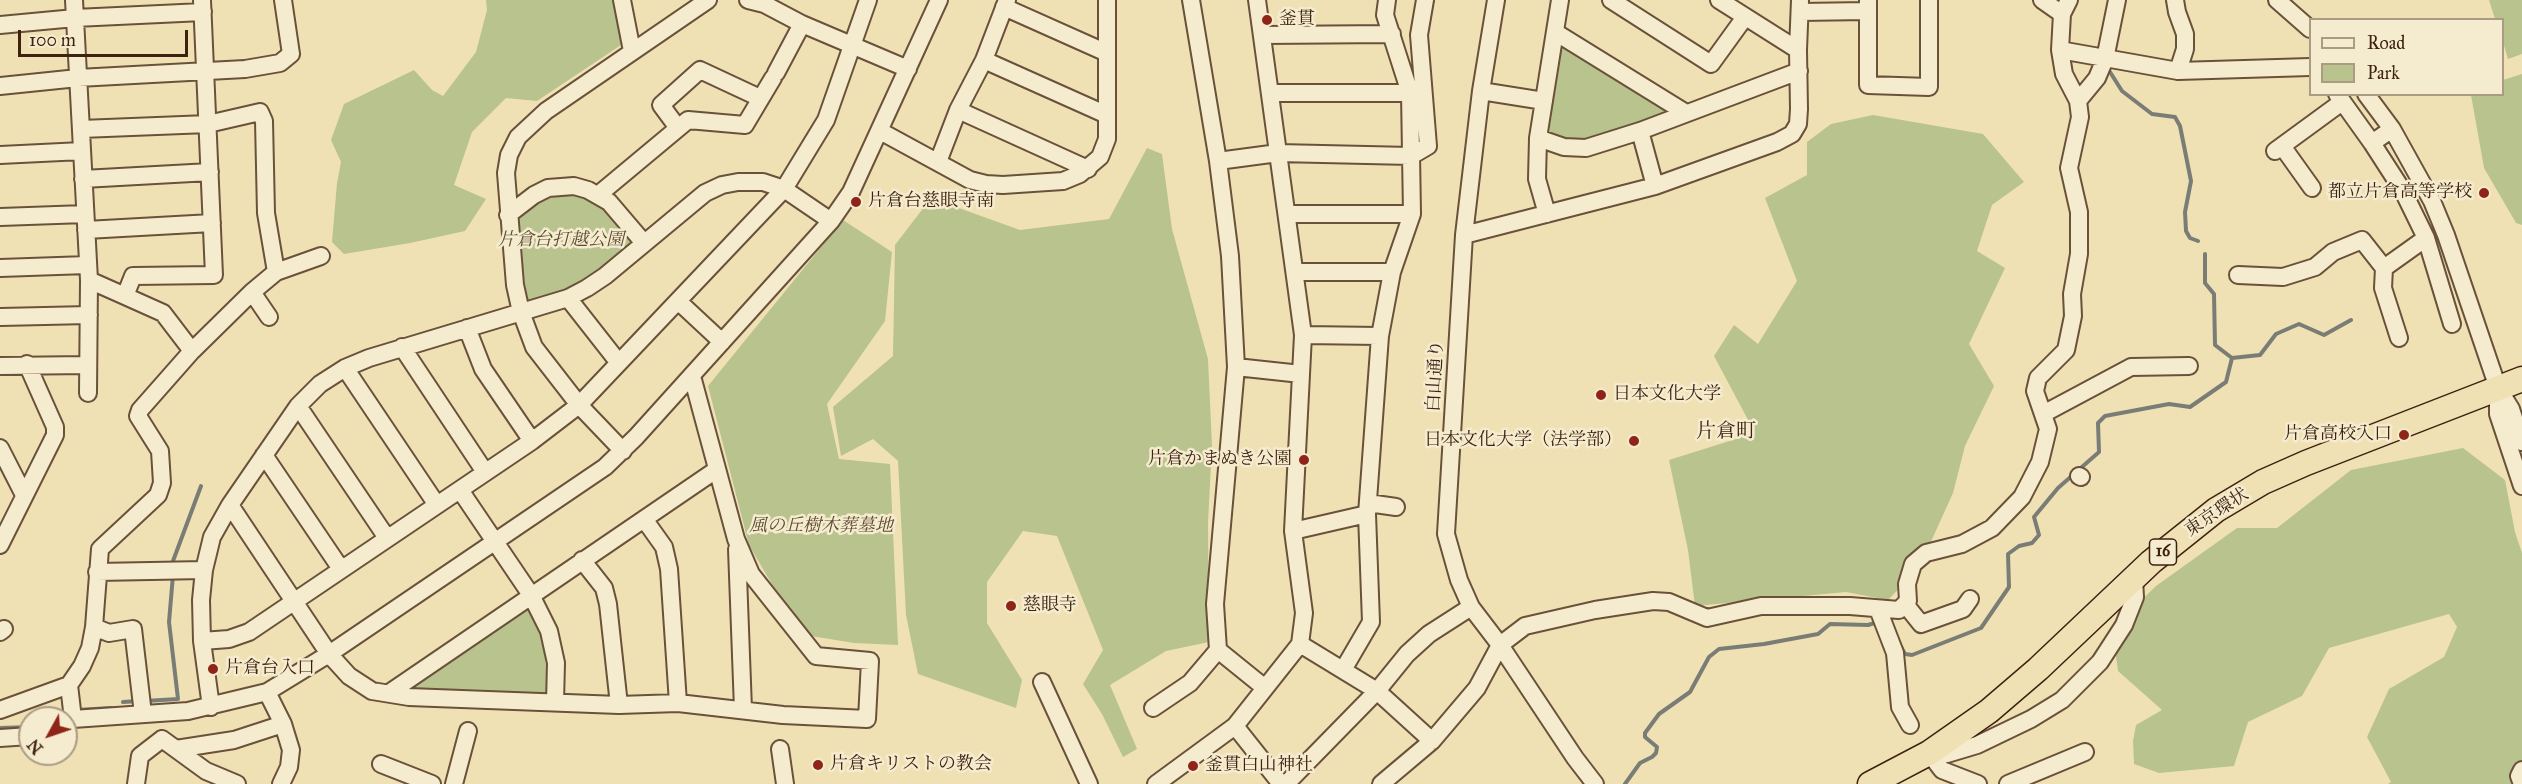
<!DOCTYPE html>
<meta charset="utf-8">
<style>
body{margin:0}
#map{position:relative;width:2522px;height:784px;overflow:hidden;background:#f0e1b5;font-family:"IM FELL Great Primer",serif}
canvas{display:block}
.legend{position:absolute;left:2309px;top:18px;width:195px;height:78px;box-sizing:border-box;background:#f5eccf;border:2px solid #ac9b83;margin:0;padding:8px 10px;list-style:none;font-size:18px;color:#3e2111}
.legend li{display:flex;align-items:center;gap:12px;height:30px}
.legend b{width:30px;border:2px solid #ac9b83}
.north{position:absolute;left:18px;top:706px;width:60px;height:60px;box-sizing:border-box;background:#f5eccf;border:2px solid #ac9b83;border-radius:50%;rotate:230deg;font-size:16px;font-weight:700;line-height:24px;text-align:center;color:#3e2111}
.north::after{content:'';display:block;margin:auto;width:21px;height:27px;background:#8f2418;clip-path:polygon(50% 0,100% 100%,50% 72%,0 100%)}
.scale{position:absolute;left:18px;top:30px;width:170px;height:27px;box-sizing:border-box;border:3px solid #3e2111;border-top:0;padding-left:8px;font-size:18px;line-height:21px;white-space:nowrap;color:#3e2111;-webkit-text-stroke:4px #f5eccf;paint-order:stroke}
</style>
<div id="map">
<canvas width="2522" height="784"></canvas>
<ul class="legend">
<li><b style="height:8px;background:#f5eccf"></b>Road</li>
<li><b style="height:16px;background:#b8c38e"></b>Park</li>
</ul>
<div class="north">N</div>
<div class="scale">100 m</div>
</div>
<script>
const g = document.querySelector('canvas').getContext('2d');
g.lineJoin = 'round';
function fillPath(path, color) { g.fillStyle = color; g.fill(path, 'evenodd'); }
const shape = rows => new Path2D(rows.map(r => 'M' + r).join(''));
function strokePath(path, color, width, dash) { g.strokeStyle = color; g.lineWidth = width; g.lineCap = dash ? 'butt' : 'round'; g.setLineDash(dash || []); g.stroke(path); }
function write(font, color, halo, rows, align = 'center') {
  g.font = font + ' "IM FELL Great Primer","Noto Serif JP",serif'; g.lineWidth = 5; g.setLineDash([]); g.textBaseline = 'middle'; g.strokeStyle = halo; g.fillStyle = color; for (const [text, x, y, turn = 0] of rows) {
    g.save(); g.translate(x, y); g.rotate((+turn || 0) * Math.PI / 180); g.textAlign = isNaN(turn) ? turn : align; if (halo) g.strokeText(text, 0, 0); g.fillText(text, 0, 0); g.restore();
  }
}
const green = shape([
 [486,0,619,0,627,41,537,101,506,98,472,132,454,185,486,199,465,231,410,243,344,254,332,242,337,183,341,162,331,140,344,104,414,70,432,90,443,96,476,52,487,10],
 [2489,0,2522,0,2522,54,2508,59,2503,42,2502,20,2495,19],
 [1562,42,1668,109,1667,116,1582,142,1550,137,1545,129],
 [2522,74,2522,225,2516,223,2484,168,2471,95,2502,94,2503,80],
 [1873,115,1983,134,2024,182,1992,205,1977,251,2005,268,1969,344,1994,386,1965,446,1953,493,1919,568,1888,600,1846,592,1695,606,1688,550,1669,460,1755,433,1714,356,1734,325,1758,344,1797,281,1765,198,1807,175,1807,142,1831,124],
 [1147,148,1162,154,1172,229,1208,359,1212,446,1208,522,1209,642,1166,651,1110,685,1137,749,1123,757,1102,714,1083,684,1103,650,1057,536,1023,531,987,582,987,623,1022,680,1016,708,918,674,906,615,898,461,873,439,841,456,833,407,893,356,895,245,931,198,1020,230,1109,219],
 [553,192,579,193,606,208,633,239,633,244,601,271,563,294,528,303,525,301,514,215],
 [843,220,892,252,885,321,827,404,839,459,890,464,898,645,854,643,811,636,773,586,749,545,708,386],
 [2463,448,2505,480,2515,532,2522,553,2522,784,2388,784,2391,782,2367,737,2389,689,2444,657,2457,627,2449,614,2329,648,2302,696,2248,722,2234,766,2159,773,2134,764,2133,741,2136,725,2162,710,2118,671,2112,629,2156,586,2237,528,2277,528,2351,470],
 [527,604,543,640,548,684,547,691,543,696,407,690]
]);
const stream = shape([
 [2110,72,2122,91,2152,114,2175,117,2180,126,2191,181,2185,212,2186,231,2190,238,2198,241],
 [2205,254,2205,283,2214,294,2215,345,2232,358],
 [173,567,173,561,201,486],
 [1900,645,1905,654,1912,655,1981,628,2009,587,2008,554,2019,546,2032,543,2039,535,2034,517,2058,488,2099,452,2098,423,2105,416,2169,404,2190,407,2226,382,2232,358,2260,355,2276,334,2299,324,2324,335,2351,320],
 [145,701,178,699,169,622,173,575],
 [123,702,138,701],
 [77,710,111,708],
 [54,718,66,714],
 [0,728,30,727],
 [1625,784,1640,763,1652,757,1656,753,1657,747,1645,737,1645,733,1659,714,1690,692,1709,657,1719,649,1764,644,1818,634,1830,624,1868,625,1878,622]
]);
const minor = shape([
 [74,0,89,280,88,393],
 [622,0,632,51],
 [748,0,764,4,802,24,908,69],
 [1191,0,1218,161,1230,256,1236,367,1215,604,1218,650,1265,688],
 [1496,0,1481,91,1464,235,1446,534,1459,580,1471,607,1500,645,1575,758,1595,784],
 [1611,0,1711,64,1745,17],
 [1719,0,1798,50],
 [1868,0,1868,85,1929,87,1929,0],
 [2042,0,2062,14],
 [2069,0,2062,14,2060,50,2064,74,2078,101],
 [2175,0,2177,12,2185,34,2185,49,2178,71],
 [2277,0,2310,29],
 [1004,7,1107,53],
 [1800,12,1867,11],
 [0,25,75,18,203,12],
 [1555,32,1686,113],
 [1262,35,1392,34],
 [2060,50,2178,71,2310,67],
 [984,60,1107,115],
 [776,73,802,24],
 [0,86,78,78,245,69,280,63,291,54,283,0],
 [1481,91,1544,101],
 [1271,93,1410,93],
 [2337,94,2372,143,2392,129],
 [2366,94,2392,129,2432,201,2446,235,2498,388,2511,409,2522,442],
 [958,110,1088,169],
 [678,128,661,105,700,70,760,98],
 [81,129,208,124,260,112,264,121,266,213,276,272],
 [880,131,970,180,986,184,1003,185,1063,181,1080,174,1100,157,1107,139,1107,0],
 [1640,131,1655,186],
 [1538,138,1564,147,1586,148,1640,131,1799,71],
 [2282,146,2312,188],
 [2275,151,2342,102],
 [0,155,82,151],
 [1218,161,1278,153,1411,156,1428,146,1419,35,1425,0],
 [938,162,958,110,984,60,1007,0],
 [83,179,210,172],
 [598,195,688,120,745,125,773,78],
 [1287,214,1412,214],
 [1547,214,1537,179,1538,138,1560,0],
 [508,215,534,195,548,188,574,186,588,190,609,202,644,243],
 [0,217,85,214],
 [86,230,212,223],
 [1464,235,1655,186,1777,142,1792,134,1798,124,1799,109,1798,50,1800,0],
 [2426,238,2452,324],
 [0,268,87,265],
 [2384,268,2383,288,2399,338],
 [1295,272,1392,272],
 [2238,275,2283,277,2315,267,2333,252,2362,240,2384,268,2426,238,2403,191,2372,143],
 [89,280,125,296,133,276,214,275,202,0],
 [252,292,269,317],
 [125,296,163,313,192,351],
 [568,298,619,363],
 [678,301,722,342],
 [0,317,89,315],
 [467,328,483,369,532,441],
 [1303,335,1380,336],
 [402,347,485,472],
 [0,366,88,365],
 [1236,367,1301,374],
 [345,368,437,505],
 [2498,389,2498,414,2522,486],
 [298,406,387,538],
 [2043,414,2131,367,2189,366],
 [0,448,24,495],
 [623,451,579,405,534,347,521,312,515,285,506,173,509,155,518,137,546,111,708,0],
 [264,455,341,569],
 [2079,476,2081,477],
 [460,490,531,595,549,631,556,663,555,702],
 [1368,503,1396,507],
 [230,505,329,654,349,676,372,691,409,697,619,705,678,703,783,715,867,719,870,661,816,656,751,574,736,539,692,376],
 [644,519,664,547,669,569,678,703],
 [1293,531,1367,514,1380,336,1392,272,1412,214,1410,93,1385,15,1387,0],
 [0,545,55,435,55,427,27,364],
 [737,549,743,709],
 [582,560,604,588,608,604,619,705],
 [97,572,204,570],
 [1905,604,1921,624,1963,609,1970,599],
 [1878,609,1895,653,1900,707,1910,725],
 [94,627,109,633,133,629,143,714],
 [0,632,4,629],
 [202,641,229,639,249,632,532,441,579,405,784,189,826,120,868,0],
 [1300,644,1377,691,1432,741],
 [1343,670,1371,622,1367,514],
 [1042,682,1089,784],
 [267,692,283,724,291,750,289,767,281,784],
 [389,693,716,470],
 [211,707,202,641,201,600,204,570,212,537,230,505,298,406,320,384,345,368,369,358,568,298,587,288,605,276,705,193,722,185,738,182,763,182,784,189,831,221],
 [1153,708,1190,683,1218,650],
 [0,710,69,685],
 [73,719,69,685,82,666,90,648,94,627,100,549,158,495,162,483,160,451,138,416,140,410,192,351,252,292,276,272,321,256],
 [66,722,73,719,188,711,267,692,329,654,605,467,636,437,831,221,851,192,939,0],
 [1235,726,1281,784],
 [0,738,30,736],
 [162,739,206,771,237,784],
 [176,749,234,740,283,724],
 [780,749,785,784],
 [1929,753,1942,770,1978,784],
 [1930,753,1947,754,1977,745,2031,719,2062,700,2100,662,2124,625,2135,597,2134,579],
 [381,764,432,784],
 [136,784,140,756,162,739],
 [454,784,468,731],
 [1156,784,1235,726,1300,644,1304,613,1293,531,1303,335,1257,0],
 [1286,784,1377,691,1407,654,1429,634,1471,607],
 [1381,784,1432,741,1477,688,1500,645,1525,626,1595,610,1653,601,1669,602,1707,618,1761,606,1850,606,1899,610,1908,601,1907,584,1913,564,1926,553,1962,544,1992,528,2022,497,2040,462,2048,429,2035,391,2038,378,2066,350,2073,316,2072,294,2079,254,2079,212,2069,168,2080,117,2078,101,2097,78,2105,59,2117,0],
 [2008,784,2085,752],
 [2522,784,2519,776,2522,770]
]);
const highway = shape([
 [1870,784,1929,753,1989,711,2038,669,2151,562,2216,510,2263,482,2306,463,2522,379]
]);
const markers = [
 [1267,20,6,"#8f2418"],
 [2484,193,6,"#8f2418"],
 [856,202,6,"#8f2418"],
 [1601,395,6,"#8f2418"],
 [2404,435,6,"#8f2418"],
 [1634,441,6,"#8f2418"],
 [1304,460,6,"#8f2418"],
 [1011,606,6,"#8f2418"],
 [213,669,6,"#8f2418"],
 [818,765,6,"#8f2418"],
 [1193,766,6,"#8f2418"]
];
const shields = [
 [2163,552,27]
];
const shieldNames = [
 ["16",2163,552]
];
const poiNames = [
 ["釜貫",1279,20],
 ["都立片倉高等学校",2472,193,"right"],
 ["片倉台慈眼寺南",868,202],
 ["日本文化大学",1613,395],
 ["片倉高校入口",2392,435,"right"],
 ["日本文化大学（法学部）",1622,441,"right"],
 ["片倉かまぬき公園",1292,460,"right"],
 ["慈眼寺",1023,606],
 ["片倉台入口",225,669],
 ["片倉キリストの教会",830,765],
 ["釜貫白山神社",1205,766]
];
const parkNames = [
 ["片倉台打越公園",561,241],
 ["風の丘樹木葬墓地",821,527]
];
const streetNames = [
 ["白山通り",1436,376,-87],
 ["東京環状",2217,513,-34]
];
const neighbourhoodNames = [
 ["片倉町",1726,432]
];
fillPath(green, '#b8c38e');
strokePath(stream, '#797d76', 4);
strokePath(minor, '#6a513a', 20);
strokePath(highway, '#3e2111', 27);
strokePath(minor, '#f5eccf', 16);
strokePath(highway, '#f0e1b5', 24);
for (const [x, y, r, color] of markers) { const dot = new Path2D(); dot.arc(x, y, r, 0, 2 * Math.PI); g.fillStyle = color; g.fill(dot); strokePath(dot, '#f5eccf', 2); }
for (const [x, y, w] of shields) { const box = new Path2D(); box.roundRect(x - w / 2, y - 13, w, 26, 4.5); g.fillStyle = '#f5eccf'; g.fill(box); strokePath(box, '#3e2111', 1.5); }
write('bold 16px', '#3e2111', null, shieldNames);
write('18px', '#3e2111', '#f5eccf', poiNames, 'left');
write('italic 18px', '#5c4a30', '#f5eccf', parkNames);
write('18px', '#3e2111', '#f5eccf', streetNames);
write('20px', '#3e2111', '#f5eccf', neighbourhoodNames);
</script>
